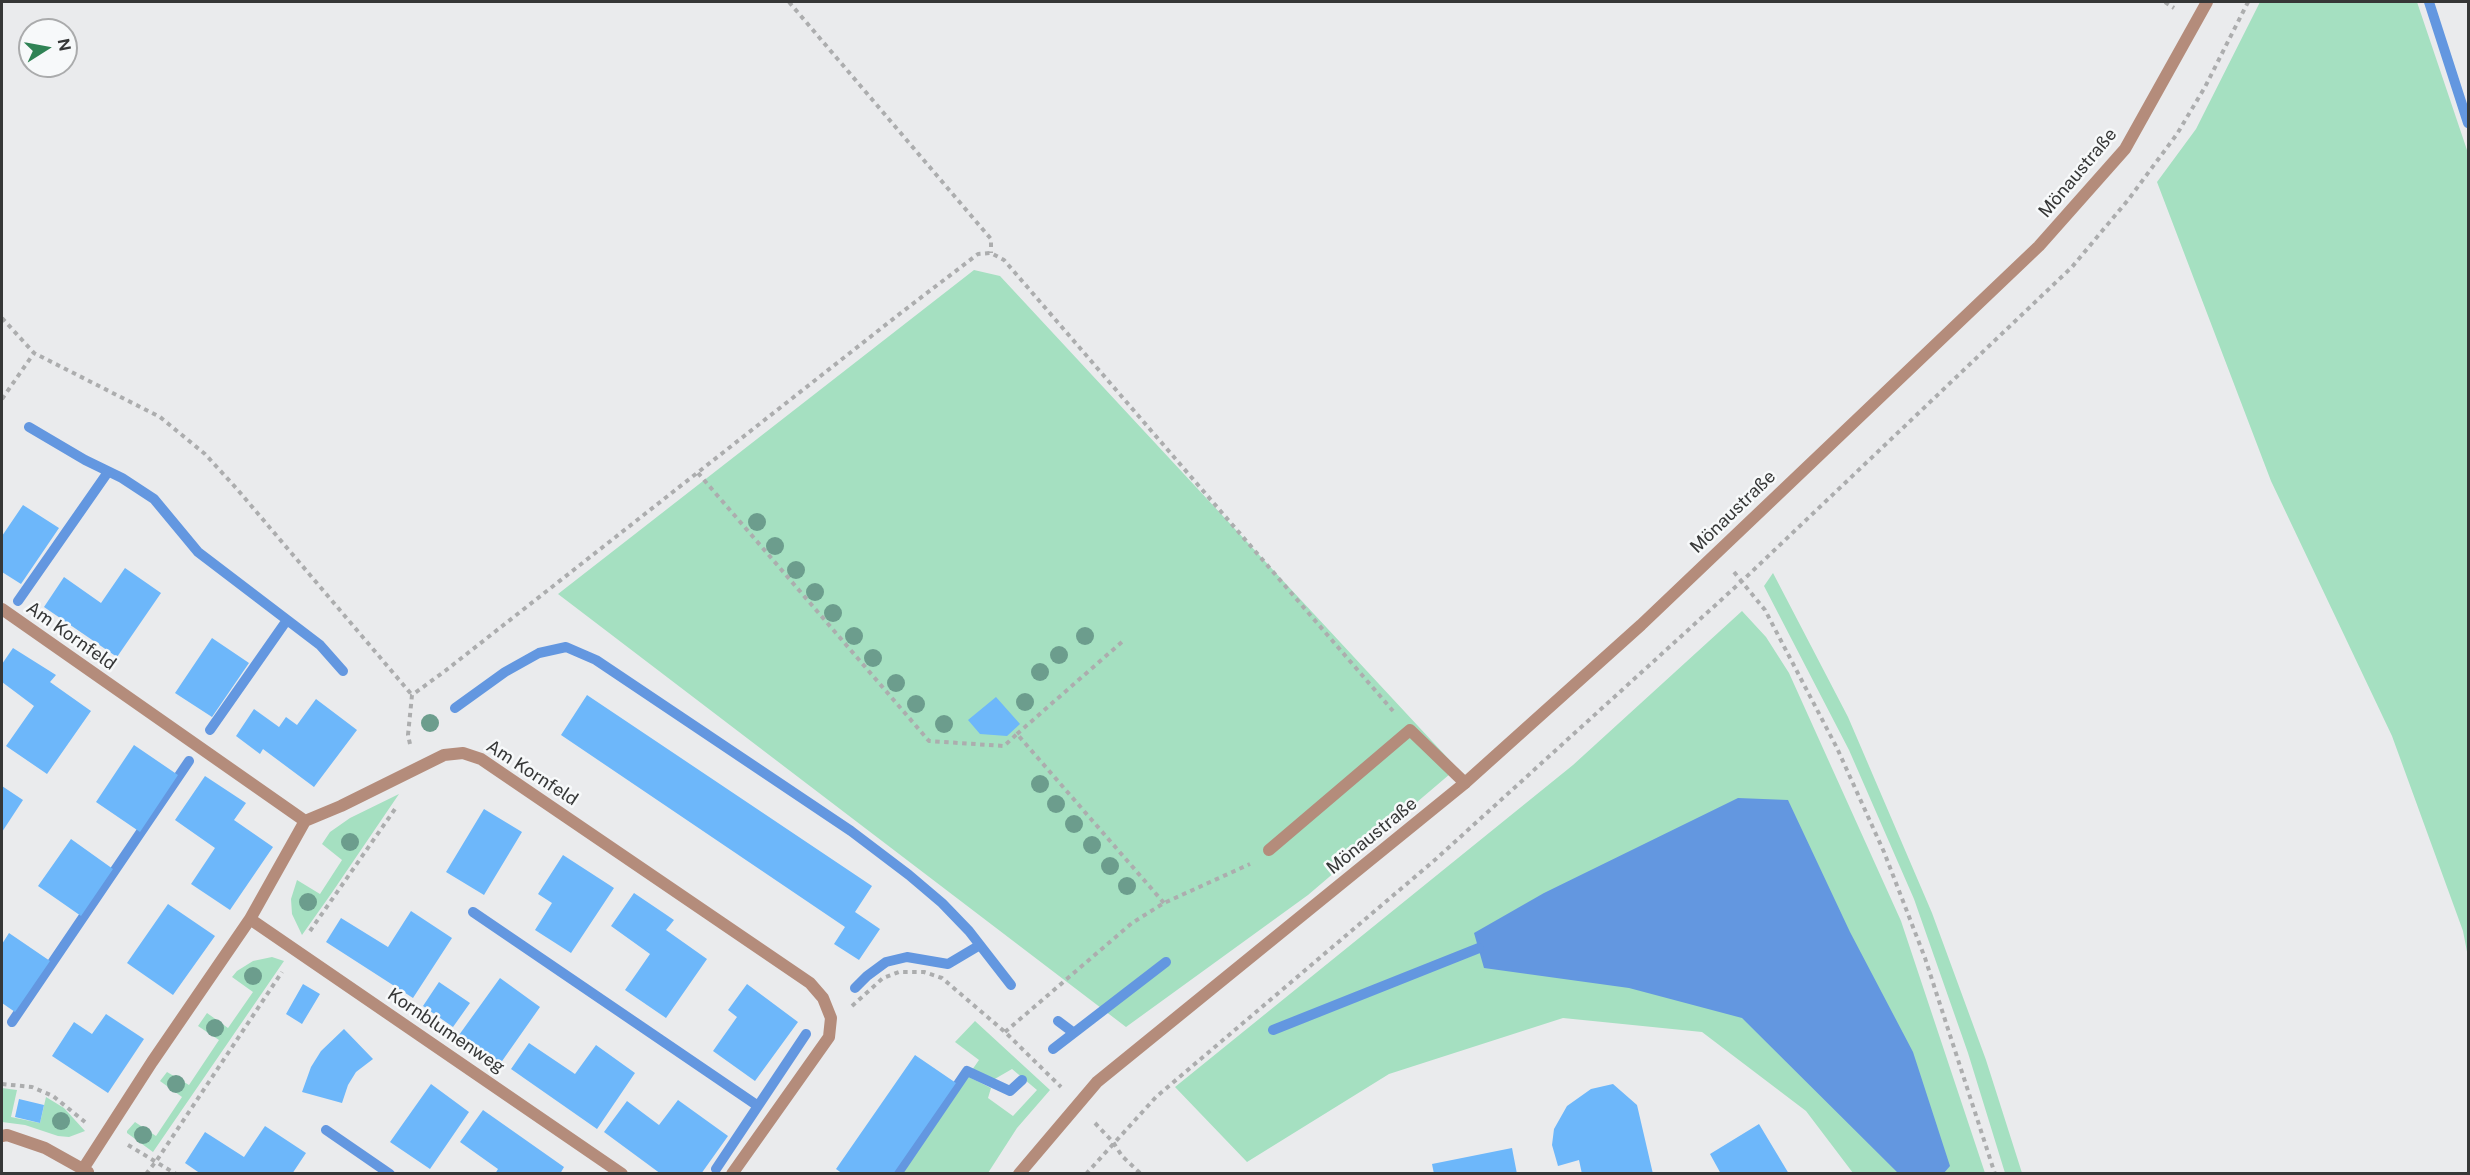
<!DOCTYPE html>
<meta charset="utf-8">
<style>
body{margin:0}
#map{position:relative;width:2470px;height:1175px;overflow:hidden;background:#eaebed;font-family:"Public Sans",sans-serif}
canvas{display:block}
.frame{position:absolute;inset:0;border:3px solid #363737;pointer-events:none}
.north{position:absolute;left:18px;top:18px;width:60px;height:60px;box-sizing:border-box;background:#f7f9fa;border:2px solid #aaabac;border-radius:50%;rotate:79deg;font-size:16px;font-weight:700;line-height:24px;text-align:center;color:#363737}
.north::after{content:'';display:block;margin:auto;width:21px;height:27px;background:#308355;clip-path:polygon(50% 0,100% 100%,50% 72%,0 100%)}
</style>
<div id="map">
<canvas width="2470" height="1175"></canvas>
<div class="frame"></div>
<div class="north">N</div>
</div>
<script>
const g = document.querySelector('canvas').getContext('2d');
g.lineJoin = 'round';
function fillPath(path, color) { g.fillStyle = color; g.fill(path, 'evenodd'); }
const shape = rows => new Path2D(rows.map(r => 'M' + r).join(''));
function strokePath(path, color, width, dash) { g.strokeStyle = color; g.lineWidth = width; g.lineCap = dash ? 'butt' : 'round'; g.setLineDash(dash || []); g.stroke(path); }
function write(font, color, halo, rows, align = 'center') {
  g.font = font + ' "Public Sans",sans-serif'; g.lineWidth = 5; g.setLineDash([]); g.textBaseline = 'middle'; g.strokeStyle = halo; g.fillStyle = color; for (const [text, x, y, turn = 0] of rows) {
    g.save(); g.translate(x, y); g.rotate((+turn || 0) * Math.PI / 180); g.textAlign = isNaN(turn) ? turn : align; if (halo) g.strokeText(text, 0, 0); g.fillText(text, 0, 0); g.restore();
  }
}
const green = shape([
 [2260,2,2417,2,2468,153,2468,957,2463,931,2392,736,2271,481,2157,182,2196,129],
 [974,270,1000,276,1457,768,1308,895,1126,1027,558,594],
 [1773,573,1848,717,1932,913,1986,1060,2022,1173,2005,1173,1968,1053,1914,899,1849,750,1764,586],
 [1742,611,1766,637,1789,673,1901,921,1985,1173,1853,1173,1806,1111,1702,1032,1563,1018,1389,1074,1247,1162,1175,1087,1573,765],
 [399,794,331,894,302,935,292,914,291,899,297,880,320,894,342,860,322,844,330,832,350,818],
 [272,957,284,961,153,1152,127,1133,127,1131,135,1122,156,1136,182,1097,160,1081,167,1072,189,1085,219,1040,198,1026,207,1013,228,1028,253,992,232,977,237,971,253,961],
 [975,1021,1050,1090,1017,1128,988,1173,901,1173,967,1076,991,1088,988,1098,1013,1116,1037,1090,1012,1069,993,1080,972,1070,979,1060,955,1042],
 [2,1088,17,1090,11,1117,40,1123,46,1097,64,1108,85,1131,69,1137,58,1136,25,1125,2,1122]
]);
const water = shape([
 [1738,798,1788,800,1850,932,1913,1052,1950,1166,1944,1173,1898,1173,1742,1018,1629,988,1484,968,1474,933,1544,893]
]);
const stream = shape([
 [2429,2,2468,123],
 [29,427,85,460,122,478,154,499,198,552,320,645,343,671],
 [18,601,108,472],
 [455,708,505,672,539,653,566,647,596,660,851,831,909,875,942,903,969,931,1011,985],
 [210,730,287,620],
 [473,912,758,1106],
 [855,988,867,976,886,962,907,957,948,964,980,945],
 [1058,1021,1074,1033],
 [12,1022,189,761],
 [1273,1030,1479,948],
 [1053,1049,1166,962],
 [326,1130,390,1174],
 [716,1169,806,1034],
 [897,1174,967,1071,1010,1091,1022,1080]
]);
const building = shape([
 [23,505,59,528,21,584,2,572,2,536],
 [125,568,161,593,117,657,44,607,64,577,101,603],
 [212,638,249,663,212,717,175,693],
 [13,648,56,675,50,682,91,711,47,774,6,746,34,706,2,682,2,664],
 [587,695,872,886,855,912,880,929,859,960,834,944,845,927,561,735],
 [996,697,1020,724,1007,736,980,734,968,720],
 [316,699,357,730,314,787,263,749,260,754,236,736,254,709,279,727,286,717,297,725],
 [134,745,178,775,140,832,96,802],
 [205,776,246,803,234,820,273,847,230,910,191,884,215,848,175,820],
 [2,786,23,800,2,832],
 [484,809,522,832,484,895,446,872],
 [71,839,113,869,81,916,38,886],
 [563,855,614,888,571,953,535,930,552,903,538,894],
 [634,893,674,920,666,930,707,959,666,1018,625,990,650,954,611,926],
 [168,904,215,936,173,995,127,963],
 [411,911,452,938,413,998,326,942,341,918,388,947],
 [9,933,50,961,15,1012,2,1003,2,944],
 [500,978,540,1007,500,1064,459,1035],
 [439,982,470,1003,453,1027,423,1006],
 [303,984,320,994,302,1024,286,1014],
 [747,984,798,1022,755,1081,713,1051,737,1017,728,1010],
 [106,1014,144,1039,108,1093,52,1056,74,1022,92,1034],
 [344,1029,373,1059,356,1072,348,1085,342,1103,302,1092,311,1067,321,1051],
 [529,1043,575,1074,596,1045,635,1073,597,1129,511,1069],
 [915,1055,956,1083,893,1174,843,1174,836,1169],
 [431,1084,469,1112,430,1169,390,1142],
 [1613,1084,1637,1105,1653,1174,1582,1174,1579,1160,1558,1166,1552,1145,1554,1129,1567,1106,1591,1089],
 [19,1099,44,1105,40,1123,15,1117],
 [678,1100,728,1136,701,1174,661,1174,604,1132,627,1101,659,1125],
 [483,1110,564,1167,560,1174,495,1174,498,1169,460,1142],
 [1759,1124,1789,1174,1721,1174,1710,1154],
 [265,1126,306,1153,292,1174,201,1174,185,1163,205,1132,244,1157],
 [1512,1148,1517,1174,1434,1174,1432,1164]
]);
const path = shape([
 [789,2,991,239,991,253],
 [2165,2,2174,8],
 [2,318,34,353,160,417,205,454,237,489,412,695],
 [2,399,34,353],
 [698,473,929,741,1004,746,1017,734,1164,903],
 [1734,572,1765,610,1837,748,1884,852,1925,958,1995,1174],
 [1017,734,1123,641],
 [410,744,408,735,412,695,445,671,902,312,978,254,991,253,1004,260,1393,711],
 [310,931,395,809],
 [852,1006,883,978,899,972,924,972,942,978,1005,1032,1061,1087],
 [1005,1032,1132,923,1164,903,1250,864],
 [2,1084,32,1087,53,1096,85,1122],
 [1095,1123,1113,1142,1122,1156,1141,1174],
 [128,1145,176,1174],
 [146,1174,157,1160,282,972],
 [1086,1174,1156,1097,1436,859,1742,581,2072,267,2128,200,2177,134,2205,87,2248,2]
]);
const service = shape([
 [1269,850,1410,730,1465,783]
]);
const minor = shape([
 [2,609,305,821,341,806,444,755,463,753,481,759,810,983,823,998,831,1018,829,1037,732,1174],
 [250,919,622,1174],
 [2,1136,7,1135,45,1148,88,1172],
 [83,1169,152,1062,250,919,305,821],
 [1019,1174,1097,1082,1465,783,1641,625,2039,246,2125,149,2207,2]
]);
const trees = [
 [757,522],
 [775,546],
 [796,570],
 [815,592],
 [833,613],
 [854,636],
 [1085,636],
 [1059,655],
 [873,658],
 [1040,672],
 [896,683],
 [1025,702],
 [916,704],
 [430,723],
 [944,724],
 [1040,784],
 [1056,804],
 [1074,824],
 [350,842],
 [1092,845],
 [1110,866],
 [1127,886],
 [308,902],
 [253,976],
 [215,1028],
 [176,1084],
 [61,1121],
 [143,1135]
];
const streetNames = [
 ["Mönaustraße",2078,173,-50],
 ["Mönaustraße",1733,512,-44],
 ["Am Kornfeld",71,636,35],
 ["Am Kornfeld",532,773,33],
 ["Mönaustraße",1372,836,-39],
 ["Kornblumenweg",446,1031,34]
];
fillPath(green, '#a5e0c1');
fillPath(water, '#6397e0');
strokePath(stream, '#6397e0', 10);
fillPath(building, '#6db7fa');
strokePath(path, '#acadae', 4, [4.5, 4.5]);
strokePath(service, '#b48c7b', 12);
strokePath(minor, '#b48c7b', 12);
g.fillStyle = '#6c9d8d';
for (const [x, y] of trees) { g.beginPath(); g.arc(x, y, 9, 0, 2 * Math.PI); g.fill(); }
write('18px', '#363737', '#f7f9fa', streetNames);
</script>
